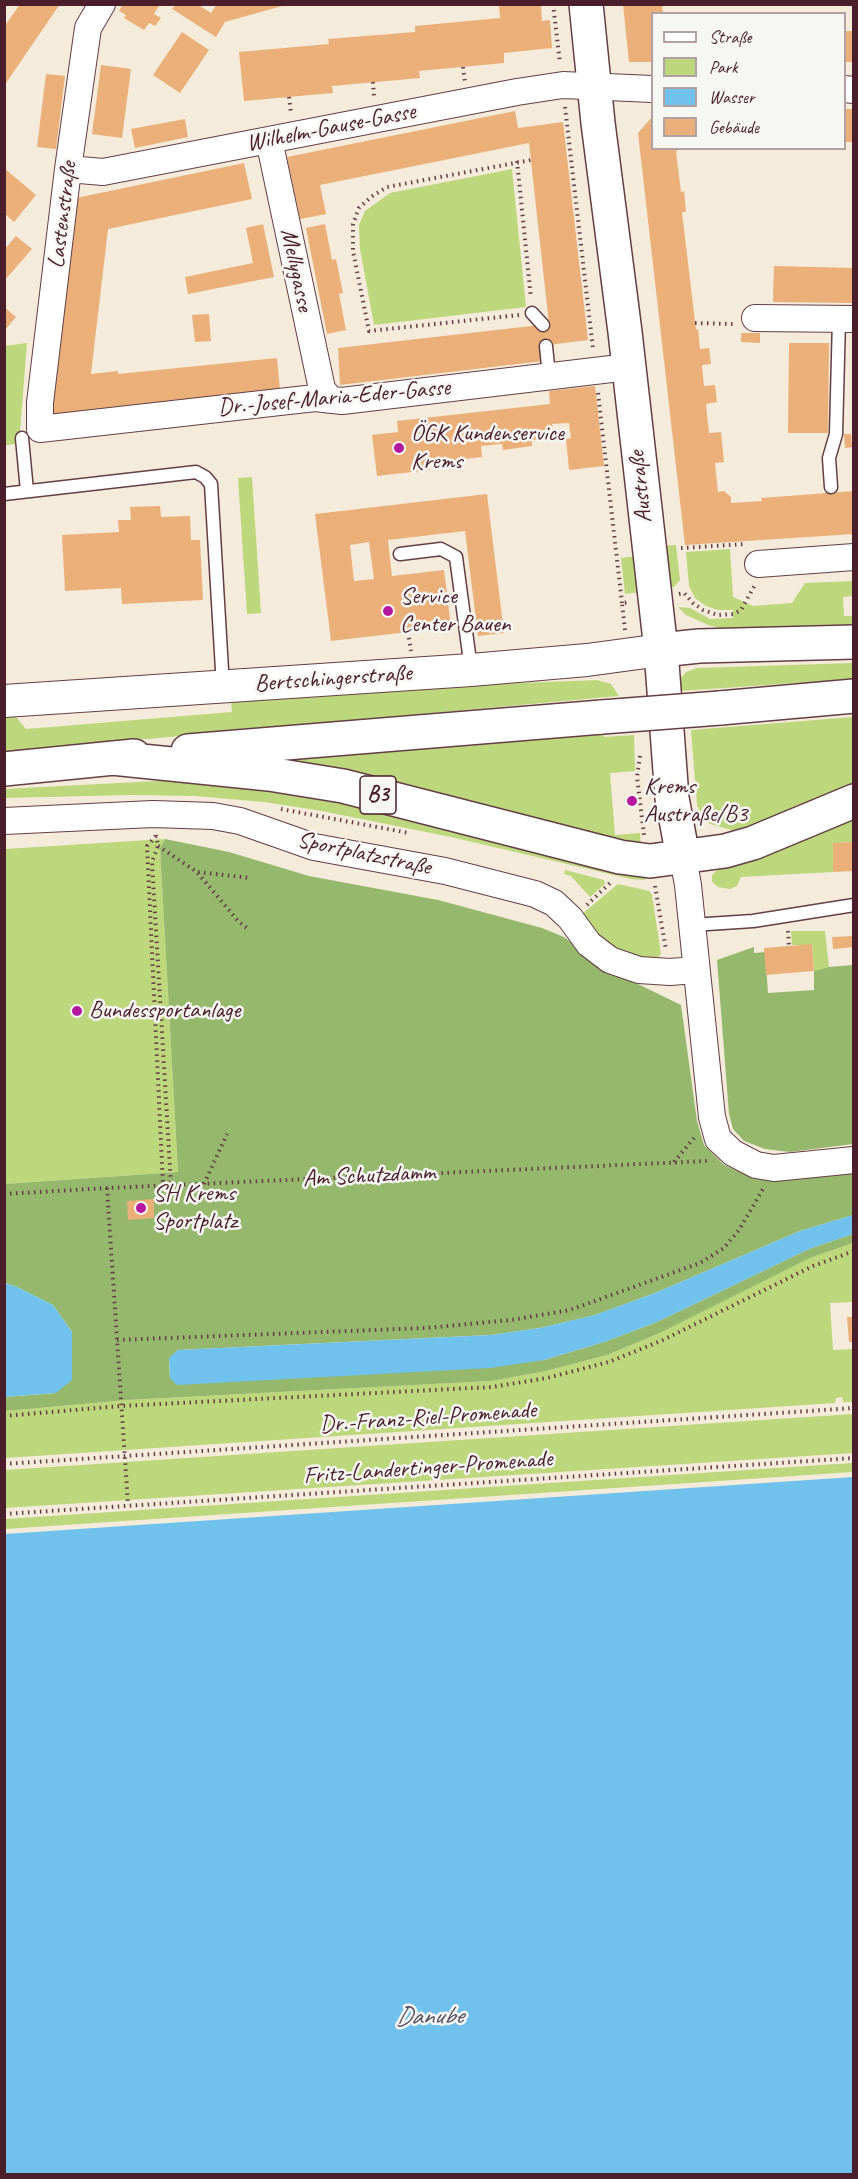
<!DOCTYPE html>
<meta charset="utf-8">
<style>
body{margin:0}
#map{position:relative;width:858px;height:2179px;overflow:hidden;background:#f4ebdb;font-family:Caveat,sans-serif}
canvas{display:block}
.frame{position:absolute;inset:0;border:6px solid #4a1f2b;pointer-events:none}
.legend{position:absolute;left:651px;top:12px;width:195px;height:138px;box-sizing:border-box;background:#f6f6f2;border:2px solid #b1a0a2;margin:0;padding:8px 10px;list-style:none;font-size:18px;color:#4a1f2b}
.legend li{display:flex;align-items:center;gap:12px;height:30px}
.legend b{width:30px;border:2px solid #b1a0a2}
</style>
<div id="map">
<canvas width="858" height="2179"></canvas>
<div class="frame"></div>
<ul class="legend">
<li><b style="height:8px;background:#fff"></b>Straße</li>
<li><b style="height:16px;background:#bcd77c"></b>Park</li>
<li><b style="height:16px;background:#70c2ec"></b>Wasser</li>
<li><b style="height:16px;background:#ebb079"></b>Gebäude</li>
</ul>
</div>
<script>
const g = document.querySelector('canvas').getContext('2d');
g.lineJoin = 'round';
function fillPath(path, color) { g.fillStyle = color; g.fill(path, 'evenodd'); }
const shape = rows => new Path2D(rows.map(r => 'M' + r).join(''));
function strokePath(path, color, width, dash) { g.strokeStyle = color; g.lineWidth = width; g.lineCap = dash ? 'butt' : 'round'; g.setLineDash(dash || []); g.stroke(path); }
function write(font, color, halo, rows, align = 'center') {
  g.font = font + ' Caveat,sans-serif'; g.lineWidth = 5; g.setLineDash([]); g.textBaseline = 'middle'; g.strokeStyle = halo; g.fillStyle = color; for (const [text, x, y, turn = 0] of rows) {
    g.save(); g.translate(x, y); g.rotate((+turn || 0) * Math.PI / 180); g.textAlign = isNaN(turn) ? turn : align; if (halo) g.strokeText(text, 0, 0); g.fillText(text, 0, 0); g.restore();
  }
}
const green = shape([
 [512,169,526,307,374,325,360,249,359,225,365,211,390,193],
 [27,343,19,444,5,445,4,346],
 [252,477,261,613,247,614,238,478],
 [676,545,680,580,674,587,666,588,661,546],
 [730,549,733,597,753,606,792,603,805,583,853,581,853,596,843,597,844,616,853,616,853,630,751,630,720,628,708,625,686,615,678,607,690,608,710,619,733,618,733,610,718,610,706,606,695,598,689,586,686,552],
 [636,556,640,592,625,594,621,558],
 [853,663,853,679,680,691,679,680,686,672,697,668],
 [597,680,611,684,619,696,5,752,5,712,12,712,26,729,232,712,231,697,319,691],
 [853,717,853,790,772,824,735,831,710,824,702,817,697,805,691,730],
 [603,732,604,737,634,735,635,771,610,773,615,835,640,833,641,848,268,757],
 [194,779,266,784,646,876,646,879,644,880,631,879,451,837,322,811,264,802,195,796,132,795,5,798,5,789],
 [853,812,853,842,833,843,833,872,741,877,737,886,730,889,718,887,712,882,712,875,718,869,734,861],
 [165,839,160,848,178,1172,5,1184,5,849],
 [565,870,604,880,605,884,590,897,571,876,564,874],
 [618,884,649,891,652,895,661,954,656,960,643,960,613,948,599,936,582,914],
 [791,931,825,931,829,967,814,971,812,945,792,945],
 [853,1243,853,1302,830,1303,833,1350,853,1349,853,1402,843,1402,842,1397,836,1398,835,1403,5,1458,5,1411,127,1400,491,1381,546,1371,607,1355,660,1333,810,1258],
 [853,1414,853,1453,5,1508,5,1470],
 [853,1463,853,1472,5,1529,5,1519]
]);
const forest = shape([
 [165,839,229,852,309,876,438,900,542,928,564,937,605,968,681,1005,697,1121,704,1145,724,1165,756,1179,791,1180,853,1171,853,1215,800,1231,655,1293,595,1315,540,1328,491,1335,178,1350,169,1359,170,1378,544,1360,604,1342,657,1322,809,1249,853,1234,853,1243,810,1258,660,1333,607,1355,546,1371,491,1381,127,1400,5,1411,5,1397,56,1393,72,1332,53,1305,17,1287,5,1283,5,1184,178,1172,160,848],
 [754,947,754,953,765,952,768,993,814,990,814,971,829,967,853,965,853,1144,790,1152,765,1149,744,1141,733,1129,729,1114,717,960]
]);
const water = shape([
 [853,1215,853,1234,809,1249,657,1322,604,1342,544,1360,490,1368,177,1385,170,1378,169,1358,178,1350,491,1335,540,1328,595,1315,655,1293,800,1231],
 [5,1283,17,1287,53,1305,72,1332,72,1380,56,1393,5,1397],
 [853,1477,853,2174,5,2174,5,1534]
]);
const building = shape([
 [20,4,60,4,4,86,4,27],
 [123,4,160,4,154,14,161,18,155,26,149,23,144,30,124,18,126,15,119,11],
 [176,4,197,4,211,13,217,4,281,4,282,6,225,22,216,37,172,9],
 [499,4,541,4,542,21,550,20,552,48,504,53,504,63,419,71,420,78,332,86,333,93,244,101,239,52,329,44,328,39,415,32,415,26,500,18],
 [623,4,662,4,663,14,652,14,652,62,629,62],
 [844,31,854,31,854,62,844,62],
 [182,32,209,50,180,93,153,75],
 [101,65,131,69,122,138,92,134],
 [46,74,65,76,56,149,37,147],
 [844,109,854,109,854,142,844,142],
 [515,111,518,128,563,122,588,340,541,346,543,361,340,385,338,348,549,324,529,143,320,185,326,214,300,219,287,157],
 [652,117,652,148,679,148,676,152,681,192,684,191,686,212,682,212,696,330,698,329,700,349,709,348,711,364,702,365,704,386,715,385,717,402,706,404,709,433,721,432,724,462,715,463,718,492,724,491,731,497,731,503,762,501,761,498,854,491,854,534,685,545,638,133],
 [185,119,188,137,135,148,131,129],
 [244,163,252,199,108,229,91,374,118,371,118,374,277,358,280,390,121,406,122,409,52,416,50,397,76,198],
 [4,168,36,195,14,222,4,213],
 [263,224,274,277,188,294,185,277,253,263,246,228],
 [325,224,332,260,336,259,343,293,339,294,346,330,327,334,306,228],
 [16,236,32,249,4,281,4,250],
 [774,266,854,268,854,303,773,302],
 [4,307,16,317,4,331],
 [209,314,211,341,195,342,192,315],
 [741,333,760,333,760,343,741,342],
 [789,343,829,343,828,433,788,433],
 [595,386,604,466,569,470,566,439,571,438,569,423,552,424,554,438,532,440,532,446,503,450,502,444,481,446,482,457,429,463,430,470,377,476,372,435,398,432,397,421,550,404,549,391],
 [844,434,851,434,852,447,845,448],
 [487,494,504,633,478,636,465,531,388,540,392,576,444,570,451,627,331,641,315,514],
 [369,542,374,579,354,581,350,545],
 [160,506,161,517,190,516,191,540,200,540,203,600,122,604,121,588,65,591,62,535,119,532,118,520,131,520,130,507],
 [854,842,854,871,833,872,833,843],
 [854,936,854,947,833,949,832,937],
 [812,944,814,971,766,975,764,948],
 [154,1199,154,1218,128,1220,127,1201],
 [847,1317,854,1317,854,1342,849,1342]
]);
const path = shape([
 [553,4,560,63],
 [463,67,465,82],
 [373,82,374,97],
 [289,97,291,113],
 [565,107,593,349],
 [517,161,531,298],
 [519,315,369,331,353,251,353,224,359,208,371,197,387,187,531,160],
 [695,323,733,324],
 [598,393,622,603],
 [681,548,746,544],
 [679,594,684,593,693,603,703,610,718,615,734,614,741,610,755,585],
 [625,630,622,603,630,602],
 [408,632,411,651],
 [640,756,637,777,644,835],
 [281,809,409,833],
 [156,835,158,846,152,862,171,1185],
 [156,836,147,846,163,1185],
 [158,846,197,872,239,922,247,928],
 [198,872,250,878],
 [655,886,666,950],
 [587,905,612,881],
 [788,931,789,946],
 [674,1162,694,1138],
 [204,1184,227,1134],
 [107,1188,128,1505],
 [4,1194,107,1188,708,1161],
 [117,1340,426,1328,511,1320,570,1310,700,1263,724,1248,739,1230,763,1189],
 [4,1416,121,1406,492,1387,547,1378,609,1362,663,1340,813,1266,854,1251],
 [4,1464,854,1408],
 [4,1514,854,1458]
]);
const service = shape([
 [532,313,543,325],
 [546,346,549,376],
 [22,438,27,491],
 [831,487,829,458,836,434,839,319],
 [4,494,196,472,205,477,211,484,223,687],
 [400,554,441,549,456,557,471,669],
 [692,925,753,921,854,905]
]);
const minor = shape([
 [102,4,88,28,68,169,40,403,40,429,315,398,342,401,628,367],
 [844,89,854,90],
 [269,140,322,389,329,398],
 [68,169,103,172,517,92,563,85,652,89],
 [755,318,854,319],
 [758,564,854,557],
 [4,821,153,814,213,816,240,821,314,847,445,871,535,894,554,903,570,918,589,944,610,960,639,970,670,972,696,970],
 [683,857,688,885,712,1117,718,1139,733,1153,756,1165,774,1168,854,1160]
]);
const tertiary = shape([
 [4,701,471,670,587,660,661,650]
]);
const secondary = shape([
 [586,4,598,123,625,332,661,650,672,798,683,857]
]);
const trunk = shape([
 [661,650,699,646,854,642],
 [720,708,854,696],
 [188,751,602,717],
 [112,758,269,774,343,786,620,857,650,861,725,851,753,843,854,801],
 [4,769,134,756]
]);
const trunkBridge = shape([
 [602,717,720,708]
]);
const markers = [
 [399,448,6,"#b5179e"],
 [388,611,6,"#b5179e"],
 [632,801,6,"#b5179e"],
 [77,1011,6,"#b5179e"],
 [141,1208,6,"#b5179e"]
];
const shields = [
 [378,795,36]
];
const shieldNames = [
 ["B3",378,795]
];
const streetNames = [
 ["Wilhelm-Gause-Gasse",331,128,-11],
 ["Lastenstraße",63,215,-83],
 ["Mellygasse",296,270,78],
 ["Dr.-Josef-Maria-Eder-Gasse",334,398,-5],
 ["Austraße",641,487,-96],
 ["Bertschingerstraße",333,679,-4],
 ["Sportplatzstraße",364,854,12],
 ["Am Schutzdamm",369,1176,-3],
 ["Dr.-Franz-Riel-Promenade",428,1418,-4],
 ["Fritz-Landertinger-Promenade",428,1468,-4]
];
const poiNames = [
 ["ÖGK Kundenservice",411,434],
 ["Krems",411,462],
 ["Service",400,597],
 ["Center Bauen",400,625],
 ["Krems",644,787],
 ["Austraße/B3",644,815],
 ["Bundessportanlage",89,1011],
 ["SH Krems",153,1194],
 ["Sportplatz",153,1222]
];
const waterNames = [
 ["Danube",429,2017,-1]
];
fillPath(green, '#bcd77c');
fillPath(forest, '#95b86c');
fillPath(water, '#70c2ec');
fillPath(building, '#ebb079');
strokePath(service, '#643e45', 15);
strokePath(minor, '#643e45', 28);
strokePath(tertiary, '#643e45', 34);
strokePath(secondary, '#643e45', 36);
strokePath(trunk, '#643e45', 36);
strokePath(path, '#643e45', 4, [1.5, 4.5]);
strokePath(service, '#fff', 12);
strokePath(minor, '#fff', 26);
strokePath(tertiary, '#fff', 32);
strokePath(secondary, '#fff', 33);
strokePath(trunk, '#fff', 33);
strokePath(trunkBridge, '#643e45', 36, []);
strokePath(trunkBridge, '#fff', 33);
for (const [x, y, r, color] of markers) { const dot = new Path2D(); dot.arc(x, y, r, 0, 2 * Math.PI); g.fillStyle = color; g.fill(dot); strokePath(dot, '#f6f6f2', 2); }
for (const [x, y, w] of shields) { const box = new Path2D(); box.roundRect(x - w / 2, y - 19, w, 38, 4.5); g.fillStyle = '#f6f6f2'; g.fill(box); strokePath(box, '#4a1f2b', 1.5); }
write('bold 22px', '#4a1f2b', null, shieldNames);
write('24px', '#4a1f2b', '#f6f6f2', streetNames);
write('24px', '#4a1f2b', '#f6f6f2', poiNames, 'left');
write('italic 26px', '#555065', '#f6f6f2', waterNames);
</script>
